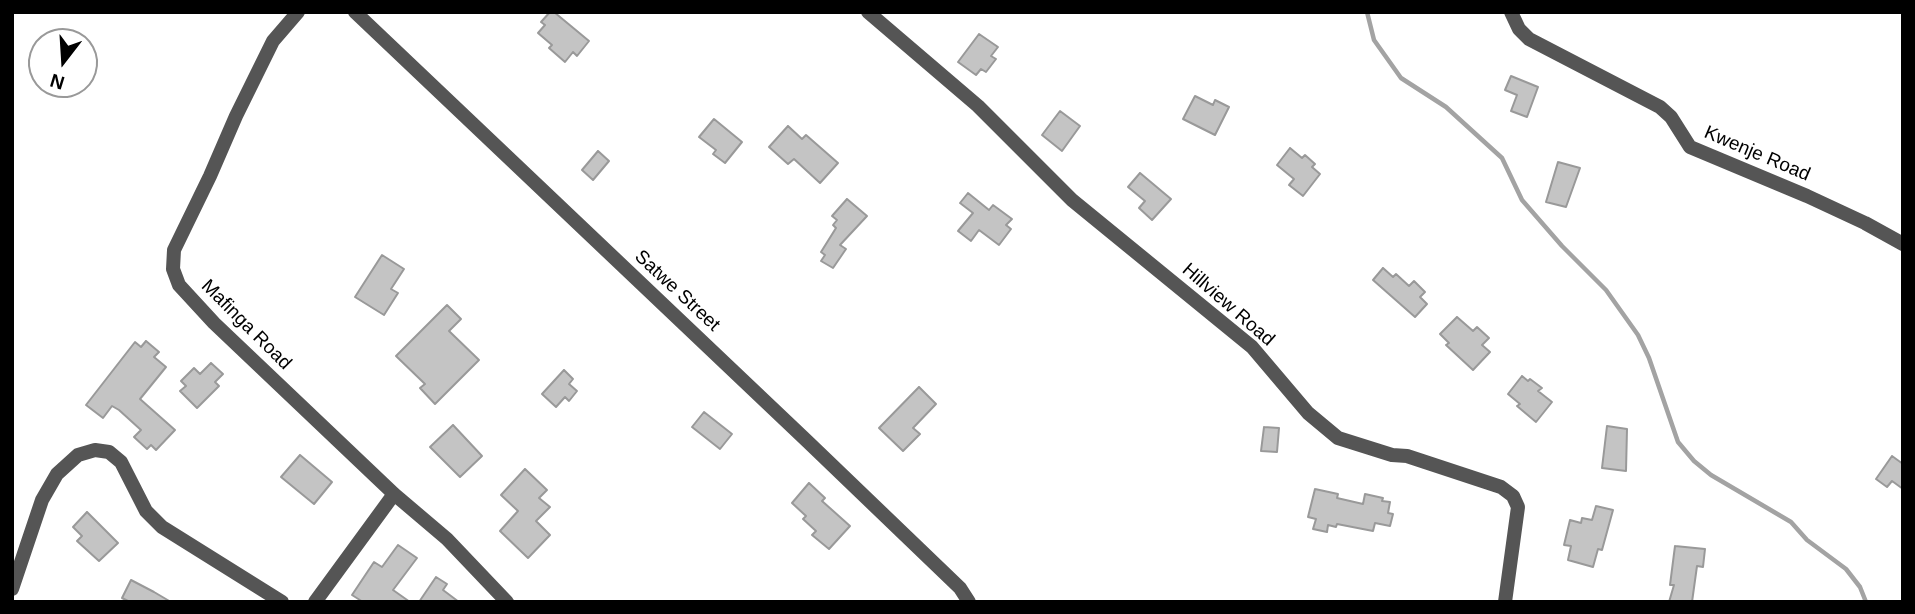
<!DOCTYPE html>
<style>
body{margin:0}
#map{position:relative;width:1915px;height:614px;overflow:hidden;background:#fff;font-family:Helvetica,sans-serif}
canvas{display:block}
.frame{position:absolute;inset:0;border:14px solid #000;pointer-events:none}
.north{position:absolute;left:28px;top:28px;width:70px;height:70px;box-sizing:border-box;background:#fff;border:2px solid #999;border-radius:50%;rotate:197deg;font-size:19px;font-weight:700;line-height:28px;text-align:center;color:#000}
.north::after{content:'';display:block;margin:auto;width:24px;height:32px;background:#000;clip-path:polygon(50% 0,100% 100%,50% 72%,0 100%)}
</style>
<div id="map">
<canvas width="1915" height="614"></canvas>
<div class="frame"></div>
<div class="north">N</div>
</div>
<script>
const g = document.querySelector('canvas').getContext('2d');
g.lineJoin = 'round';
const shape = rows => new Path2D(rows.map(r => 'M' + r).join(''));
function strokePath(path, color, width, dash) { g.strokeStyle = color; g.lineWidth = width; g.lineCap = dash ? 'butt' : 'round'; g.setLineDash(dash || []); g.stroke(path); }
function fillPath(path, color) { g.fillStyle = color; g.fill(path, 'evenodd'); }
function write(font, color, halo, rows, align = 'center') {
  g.font = font + ' Helvetica,sans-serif'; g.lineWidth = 5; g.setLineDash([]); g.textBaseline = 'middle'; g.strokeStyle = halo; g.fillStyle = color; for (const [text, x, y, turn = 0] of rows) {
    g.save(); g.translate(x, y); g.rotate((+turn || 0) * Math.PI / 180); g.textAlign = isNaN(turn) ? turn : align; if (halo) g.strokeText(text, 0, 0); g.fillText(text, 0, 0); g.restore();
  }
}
const stream = shape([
 [1367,12,1374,40,1401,78,1446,107,1502,158,1522,200,1562,246,1606,290,1638,335,1649,358,1678,442,1694,461,1711,475,1791,522,1807,540,1846,569,1860,587,1866,602]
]);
const building = shape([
 [550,12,554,12,589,41,577,56,573,52,565,62,549,48,552,45,538,33,545,25,541,22,550,12],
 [979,34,998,47,991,56,996,59,986,72,981,69,976,75,958,62,979,34],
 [1511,76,1538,87,1527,117,1511,111,1517,95,1505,90,1511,76],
 [1195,96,1213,105,1215,100,1229,107,1215,135,1183,119,1195,96],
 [1060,111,1080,126,1062,151,1042,135,1060,111],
 [714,119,742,142,725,163,713,154,716,150,699,137,714,119],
 [788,126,802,139,806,135,838,163,820,183,794,159,788,164,769,147,788,126],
 [1290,148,1302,158,1305,155,1315,164,1312,167,1320,174,1303,196,1289,185,1294,179,1277,165,1290,148],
 [598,151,609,161,593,180,582,170,598,151],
 [1558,162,1580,168,1566,207,1546,202,1558,162],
 [1140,173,1171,199,1152,220,1139,208,1145,201,1128,187,1140,173],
 [968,193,989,210,993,205,1012,219,1006,225,1011,229,999,245,979,230,971,241,958,231,973,213,960,203,968,193],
 [847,199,867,216,840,245,846,249,833,268,821,261,825,255,821,252,836,228,833,225,837,220,832,216,847,199],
 [382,255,404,269,391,289,398,293,384,315,355,297,382,255],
 [1383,268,1393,277,1396,274,1409,286,1414,281,1425,292,1420,297,1427,304,1415,317,1373,280,1383,268],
 [447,305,461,319,449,331,479,360,435,404,420,388,425,384,396,356,447,305],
 [1457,317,1473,331,1477,327,1489,338,1482,345,1490,352,1473,370,1446,345,1449,343,1440,334,1457,317],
 [146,341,159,352,154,357,166,367,140,399,175,430,156,450,151,445,147,449,134,437,141,430,119,410,112,406,103,418,86,405,135,342,141,347,146,341],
 [211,363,223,374,215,382,219,386,197,408,180,391,186,386,181,381,194,368,200,374,211,363],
 [564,370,573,379,569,384,577,391,569,401,565,397,556,407,542,394,564,370],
 [1522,376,1528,381,1530,379,1542,388,1538,391,1552,402,1536,422,1517,406,1520,404,1508,394,1522,376],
 [919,387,936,404,913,428,920,434,903,451,879,428,919,387],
 [704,412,732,434,720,449,692,427,704,412],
 [453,425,482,456,460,477,430,447,453,425],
 [1607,426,1627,429,1626,471,1602,468,1607,426],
 [1264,427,1279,428,1277,452,1261,451,1264,427],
 [300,455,332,482,314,504,281,477,300,455],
 [1892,456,1903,464,1903,489,1892,481,1887,487,1876,479,1892,456],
 [525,469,547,490,539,498,550,507,536,521,550,535,528,558,500,531,518,511,501,495,525,469],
 [809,483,825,498,822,501,850,526,829,549,812,535,816,531,803,519,806,516,792,503,809,483],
 [1315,489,1338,494,1337,498,1363,504,1365,494,1383,498,1382,501,1390,502,1388,513,1393,514,1390,526,1375,523,1373,531,1337,524,1336,527,1328,525,1327,532,1313,529,1316,519,1308,517,1315,489],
 [1596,506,1613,510,1602,550,1598,549,1593,567,1568,560,1571,546,1564,545,1570,520,1581,523,1582,518,1592,520,1596,506],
 [87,512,118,543,99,561,77,541,82,536,73,527,87,512],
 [398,545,417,558,393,590,410,602,363,602,352,595,374,562,382,567,398,545],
 [1675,546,1705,549,1703,567,1697,566,1692,602,1669,602,1674,585,1670,585,1675,546],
 [436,577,447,584,443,590,459,602,419,602,436,577],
 [131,580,154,592,171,602,130,602,122,598,131,580]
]);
const street = shape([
 [298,12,273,41,236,116,210,176,174,250,173,269,179,285,214,323,394,494,447,539,507,602],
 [355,12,807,441,960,588,969,602],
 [868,12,978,106,1072,200,1252,347,1308,413,1338,438,1392,455,1407,456,1501,487,1513,496,1518,507,1505,602],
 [1511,12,1519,29,1529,39,1660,107,1671,117,1690,147,1807,196,1865,223,1903,244],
 [12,589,42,500,57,474,78,455,95,450,109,452,121,462,146,511,162,527,282,602],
 [315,602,394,494]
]);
const streetNames = [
 ["Kwenje Road",1757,154,23],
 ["Satwe Street",677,291,43],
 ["Hillview Road",1228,305,41],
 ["Mafinga Road",246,325,45]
];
strokePath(stream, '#a3a3a3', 4.5);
fillPath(building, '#c4c4c4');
strokePath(building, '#999', 2);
strokePath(street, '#555', 14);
write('19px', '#000', '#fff', streetNames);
</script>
